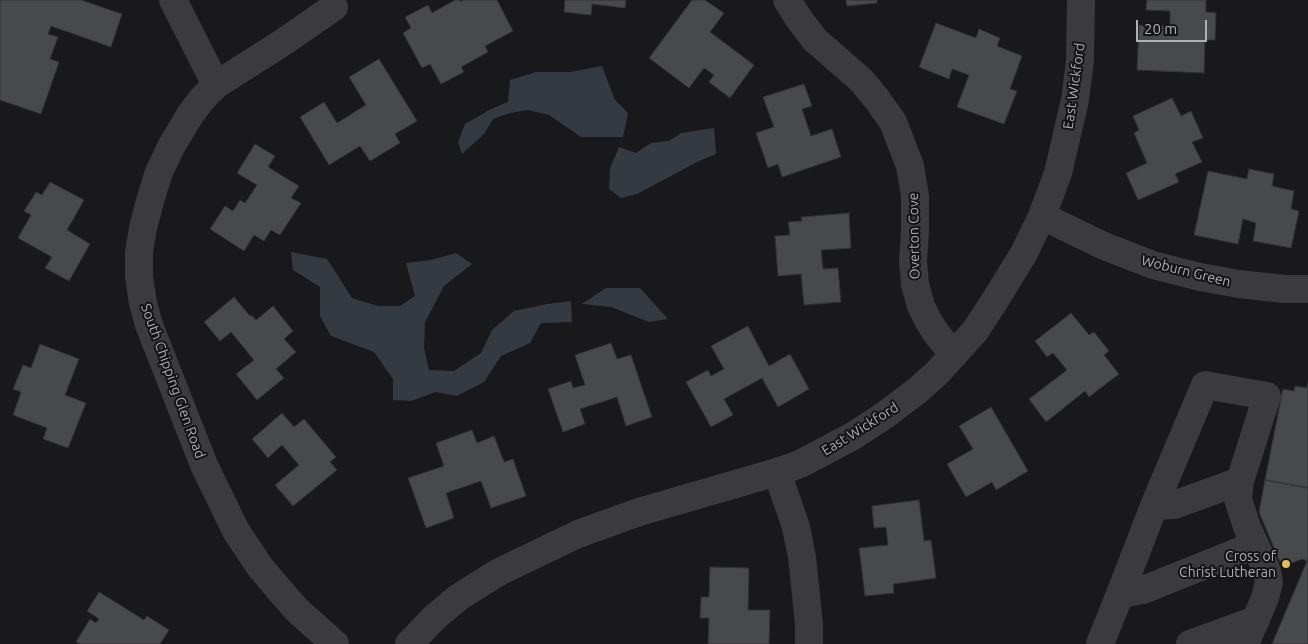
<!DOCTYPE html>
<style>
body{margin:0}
#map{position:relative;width:1308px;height:644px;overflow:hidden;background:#19191b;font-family:Ubuntu,sans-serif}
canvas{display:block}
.scale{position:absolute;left:1136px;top:20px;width:71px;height:22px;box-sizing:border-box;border:2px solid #adafb9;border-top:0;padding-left:6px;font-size:15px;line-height:18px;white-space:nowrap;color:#adafb9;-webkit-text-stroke:4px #141416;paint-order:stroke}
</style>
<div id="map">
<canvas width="1308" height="644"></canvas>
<div class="scale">20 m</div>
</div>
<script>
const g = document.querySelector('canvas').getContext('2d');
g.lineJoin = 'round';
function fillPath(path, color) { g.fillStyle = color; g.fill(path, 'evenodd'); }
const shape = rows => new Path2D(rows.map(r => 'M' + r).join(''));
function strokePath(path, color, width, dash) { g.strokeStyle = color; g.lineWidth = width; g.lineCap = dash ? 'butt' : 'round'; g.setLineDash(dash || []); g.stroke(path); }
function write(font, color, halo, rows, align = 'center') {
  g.font = font + ' Ubuntu,sans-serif'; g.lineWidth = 4; g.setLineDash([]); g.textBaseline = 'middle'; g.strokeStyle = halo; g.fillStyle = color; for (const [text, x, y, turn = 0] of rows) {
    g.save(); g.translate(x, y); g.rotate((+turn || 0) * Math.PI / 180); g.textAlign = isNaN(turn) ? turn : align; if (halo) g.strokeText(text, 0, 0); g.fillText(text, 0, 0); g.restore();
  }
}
const water = shape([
 [602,66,615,100,628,113,623,137,581,137,549,115,528,110,510,113,493,119,484,134,462,154,458,142,465,124,491,109,508,102,510,80,536,72,570,72],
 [714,128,716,154,699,161,637,194,621,198,609,189,610,168,619,147,636,153,651,143,669,141,681,133],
 [291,252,327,259,352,298,378,306,400,306,415,296,406,263,431,260,456,253,472,264,444,286,425,322,424,348,429,370,454,371,481,353,492,330,514,311,547,304,571,301,572,322,541,323,530,343,501,356,484,382,457,396,436,392,411,401,393,400,393,379,374,352,331,336,320,316,320,287,293,270],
 [606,288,640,288,668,319,649,322,611,307,582,304]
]);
const building = shape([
 [0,0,81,0,122,14,111,47,51,26,48,34,58,37,50,59,59,62,41,114,0,100,0,0],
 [455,0,460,0,461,2,463,0,497,0,513,31,485,46,488,52,461,67,464,72,441,84,430,64,422,68,403,33,411,28,405,17,428,5,432,13,455,0],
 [565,0,626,0,625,8,592,4,591,15,564,12,565,0],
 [692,0,705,0,724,13,710,32,754,65,730,98,709,82,714,75,704,68,689,88,649,58,692,0],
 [846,0,877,0,877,3,847,6,846,0],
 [1147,0,1206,0,1206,12,1216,13,1215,40,1205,40,1204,73,1137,70,1139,25,1170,26,1170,11,1146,10,1147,0],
 [936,23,976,38,979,29,1000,38,997,46,1022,56,1010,89,1017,91,1004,124,957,107,969,75,952,69,949,79,919,67,936,23],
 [379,59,417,121,395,134,400,143,370,161,360,146,329,165,300,117,324,102,337,123,366,105,349,77,379,59],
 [804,84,812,106,802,109,811,136,832,129,841,157,782,177,778,164,768,168,756,133,774,127,763,97,804,84],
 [1172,98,1181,116,1191,111,1203,138,1192,142,1202,162,1175,174,1179,182,1138,200,1126,173,1147,163,1134,133,1139,130,1133,116,1172,98],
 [255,144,275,156,268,167,299,186,291,198,301,203,280,235,271,230,264,241,254,235,244,251,210,229,225,206,233,211,240,200,245,203,257,185,237,173,255,144],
 [1249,169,1274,174,1272,186,1294,191,1291,209,1299,211,1291,248,1253,241,1256,223,1243,219,1238,244,1194,235,1208,171,1247,179,1249,169],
 [50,182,84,200,67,230,90,244,69,281,45,268,52,257,18,238,31,215,24,211,36,192,42,195,50,182],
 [849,213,851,248,821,250,823,269,838,268,841,302,804,305,801,274,778,276,775,236,790,235,788,222,802,221,801,217,849,213],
 [234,297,250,316,251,315,256,320,273,306,293,331,284,339,296,352,276,369,284,378,257,400,236,374,254,360,231,332,220,341,204,322,234,297],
 [1071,313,1089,335,1094,332,1109,351,1104,355,1119,374,1089,397,1085,391,1046,422,1029,399,1067,370,1053,353,1047,357,1035,341,1071,313],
 [748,326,769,366,790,354,809,389,778,407,762,378,724,399,733,415,711,427,686,382,708,370,711,376,724,369,711,346,748,326],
 [611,343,617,359,631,355,652,417,626,426,617,397,580,409,585,424,563,432,548,389,571,381,573,388,585,385,575,355,611,343],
 [40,344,79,359,65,395,86,403,68,448,43,439,47,428,13,415,21,392,13,389,23,365,31,368,40,344],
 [1308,382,1308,488,1265,480,1283,389,1294,391,1295,386,1307,388,1308,382],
 [991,407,1028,471,996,490,992,482,966,497,947,464,973,449,959,426,991,407],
 [282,413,294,427,304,419,336,457,330,462,337,470,293,506,275,485,299,465,282,445,268,458,252,439,282,413],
 [472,430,477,443,494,436,504,462,513,459,526,496,491,508,481,481,446,493,454,518,426,528,408,478,444,466,436,443,472,430],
 [1265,480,1308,488,1308,644,1272,644,1307,561,1302,559,1282,567,1259,512,1265,480],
 [919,500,924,541,931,540,936,578,893,584,894,593,865,596,859,548,888,545,886,527,874,528,872,506,919,500],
 [710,567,749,568,748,610,770,610,769,644,708,644,709,618,700,618,701,597,709,597,710,567],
 [99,592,144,620,147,616,169,630,160,644,80,644,76,642,90,619,96,623,99,619,87,611,99,592]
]);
const minor = shape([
 [173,0,216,85],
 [787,0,799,19,815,40,861,80,876,98,893,122,910,166,915,196,915,231,913,261,915,284,921,306,928,320,936,333,954,355],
 [334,7,285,41,216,85,202,99,190,115,172,145,159,172,150,201,143,228,139,252,139,277,143,303,149,325,204,465,236,531,260,567,282,593,298,611,335,644],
 [1042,216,1104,246,1153,265,1200,277,1239,284,1284,289,1308,289],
 [777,472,796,527,802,557,809,624,809,644],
 [1154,506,1174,505,1240,481],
 [1120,594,1143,590,1255,545],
 [409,644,435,617,459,597,499,572,578,534,639,512,777,472,800,464,853,436,885,415,918,390,937,373,975,331,994,302,1024,253,1042,216,1058,173,1075,100,1080,61,1081,0],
 [1100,644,1120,594,1154,506,1205,385,1267,396,1240,481,1238,499,1247,527,1267,571,1269,582,1265,598,1245,644],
 [1190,644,1256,620]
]);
const markers = [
 [1286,564,5,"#dec04d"]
];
const streetNames = [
 ["East Wickford",1074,86,-82],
 ["Overton Cove",914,236,-91],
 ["Woburn Green",1186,271,14],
 ["South Chipping Glen Road",173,381,70],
 ["East Wickford",860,429,-32]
];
const poiNames = [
 ["Cross of",1276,556],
 ["Christ Lutheran",1276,572]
];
fillPath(water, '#343a42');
fillPath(building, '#48494d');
strokePath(building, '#333336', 1);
strokePath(minor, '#3a3a3f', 28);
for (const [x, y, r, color] of markers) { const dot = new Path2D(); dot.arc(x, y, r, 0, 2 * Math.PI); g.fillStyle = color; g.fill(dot); strokePath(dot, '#141416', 2); }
write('14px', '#adafb9', '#141416', streetNames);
write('14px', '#adafb9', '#141416', poiNames, 'right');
</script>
